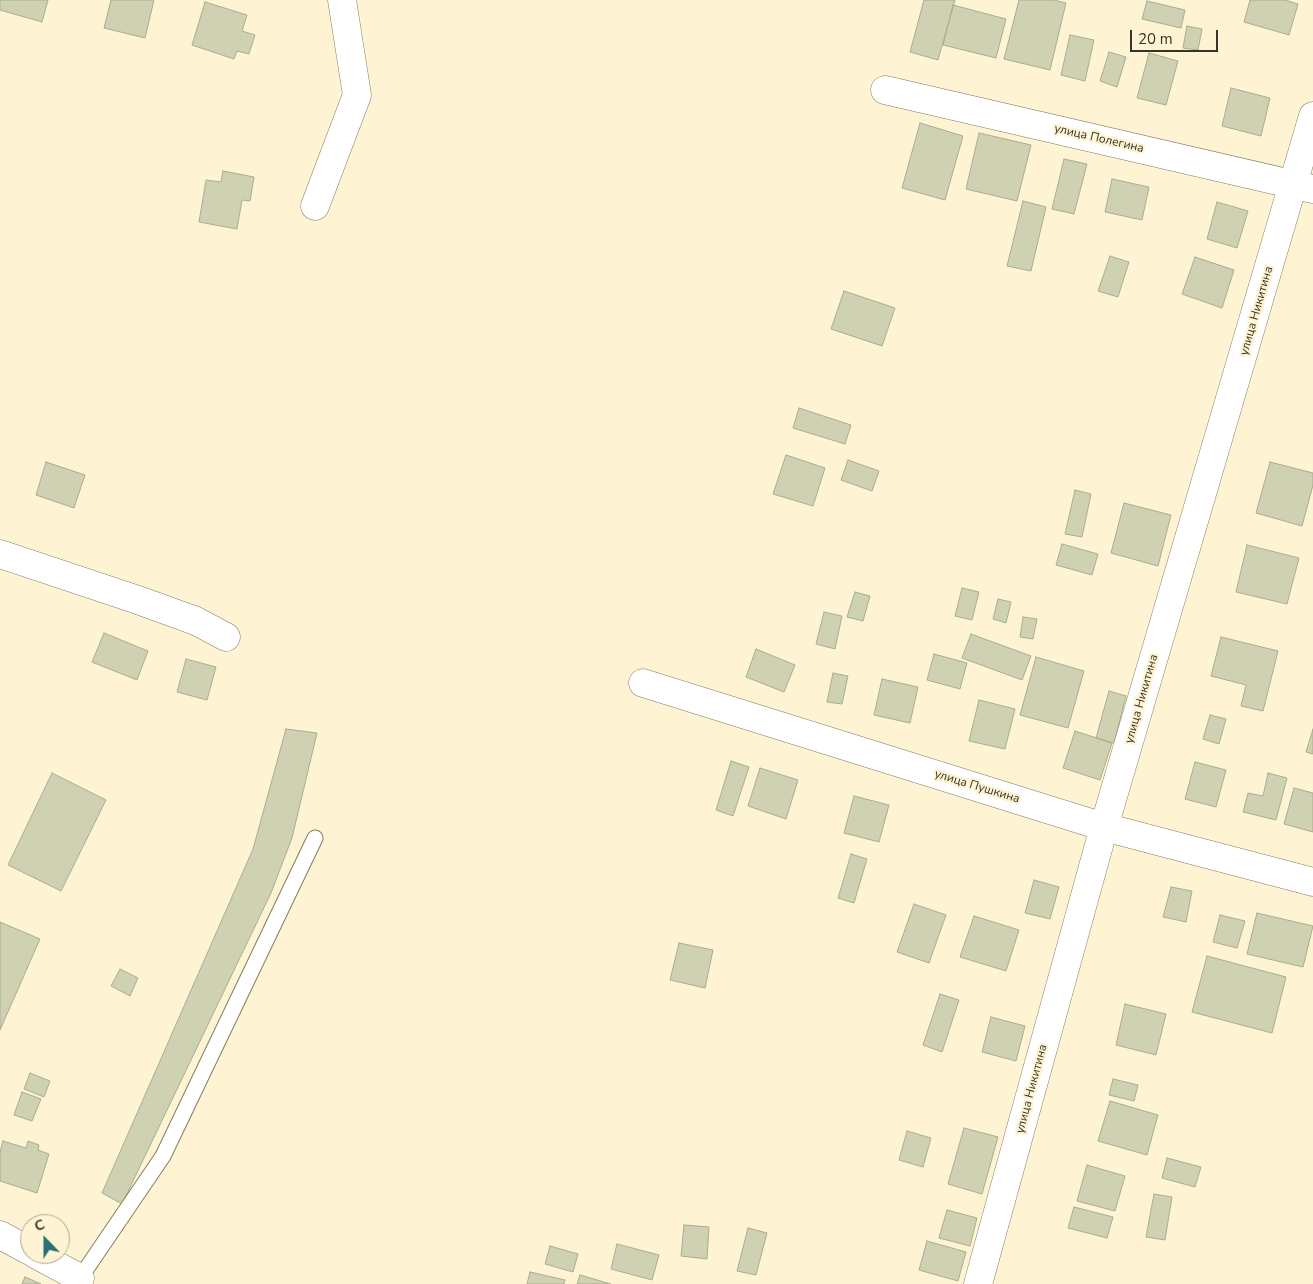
<!DOCTYPE html>
<meta charset="utf-8">
<style>
body{margin:0}
#map{position:relative;width:1313px;height:1284px;overflow:hidden;background:#fef4d3;font-family:"Nunito Sans",sans-serif}
canvas{display:block}
.north{position:absolute;left:20px;top:1214px;width:50px;height:50px;box-sizing:border-box;background:#fef4d3;border:1px solid #aea78e;border-radius:50%;rotate:338deg;font-size:14px;font-weight:700;line-height:20px;text-align:center;color:#373427}
.north::after{content:'';display:block;margin:auto;width:18px;height:22px;background:#267172;clip-path:polygon(50% 0,100% 100%,50% 72%,0 100%)}
.scale{position:absolute;left:1130px;top:30px;width:88px;height:22px;box-sizing:border-box;border:2px solid #373427;border-top:0;padding-left:6px;font-size:15px;line-height:18px;white-space:nowrap;color:#373427;-webkit-text-stroke:4px #fef4d3;paint-order:stroke}
</style>
<div id="map">
<canvas width="1313" height="1284"></canvas>
<div class="north">С</div>
<div class="scale">20 m</div>
</div>
<script>
const g = document.querySelector('canvas').getContext('2d');
g.lineJoin = 'round';
function fillPath(path, color) { g.fillStyle = color; g.fill(path, 'evenodd'); }
const shape = rows => new Path2D(rows.map(r => 'M' + r).join(''));
function strokePath(path, color, width, dash) { g.strokeStyle = color; g.lineWidth = width; g.lineCap = dash ? 'butt' : 'round'; g.setLineDash(dash || []); g.stroke(path); }
function write(font, color, halo, rows, align = 'center') {
  g.font = font + ' "Nunito Sans",sans-serif'; g.lineWidth = 4.5; g.setLineDash([]); g.textBaseline = 'middle'; g.strokeStyle = halo; g.fillStyle = color; for (const [text, x, y, turn = 0] of rows) {
    g.save(); g.translate(x, y); g.rotate((+turn || 0) * Math.PI / 180); g.textAlign = isNaN(turn) ? turn : align; if (halo) g.strokeText(text, 0, 0); g.fillText(text, 0, 0); g.restore();
  }
}
const building = shape([
 [0,0,48,0,42,22,0,10,0,0],
 [111,0,154,0,145,38,104,28,111,0],
 [924,0,955,0,938,60,910,52,924,0],
 [1019,0,1054,0,1066,3,1050,70,1004,59,1019,0],
 [1250,0,1285,0,1298,4,1289,35,1244,22,1250,0],
 [1147,1,1185,10,1181,28,1142,19,1147,1],
 [205,2,247,15,242,31,255,35,249,54,237,51,234,59,192,45,205,2],
 [953,5,1006,19,996,58,943,45,953,5],
 [1187,26,1202,29,1198,50,1183,48,1187,26],
 [1070,35,1094,40,1085,81,1061,75,1070,35],
 [1109,52,1126,57,1117,87,1100,81,1109,52],
 [1149,53,1178,61,1166,105,1137,98,1149,53],
 [1231,88,1270,98,1261,136,1222,126,1231,88],
 [920,123,963,136,945,200,902,188,920,123],
 [979,133,1031,145,1017,201,966,189,979,133],
 [1064,159,1087,164,1074,214,1052,209,1064,159],
 [223,171,254,177,250,201,242,200,237,229,199,222,206,180,221,182,223,171],
 [1112,179,1149,187,1142,220,1105,212,1112,179],
 [1023,201,1046,207,1031,271,1007,266,1023,201],
 [1217,202,1248,211,1237,248,1207,239,1217,202],
 [1110,256,1129,262,1118,297,1098,291,1110,256],
 [1195,257,1234,270,1222,308,1182,294,1195,257],
 [844,291,895,308,882,346,831,329,844,291],
 [799,408,851,425,845,444,793,428,799,408],
 [786,455,825,468,813,506,773,494,786,455],
 [848,460,879,471,872,491,841,480,848,460],
 [46,462,85,475,74,508,36,495,46,462],
 [1270,462,1313,473,1313,485,1302,526,1256,513,1270,462],
 [1075,490,1091,494,1082,537,1065,534,1075,490],
 [1124,503,1171,515,1158,566,1111,553,1124,503],
 [1062,544,1098,554,1092,575,1056,565,1062,544],
 [1247,545,1299,558,1287,604,1236,592,1247,545],
 [962,588,979,592,972,620,955,616,962,588],
 [855,592,870,596,863,621,847,617,855,592],
 [998,599,1011,602,1006,623,993,619,998,599],
 [824,612,842,616,835,649,816,644,824,612],
 [1023,617,1037,619,1033,639,1020,637,1023,617],
 [104,633,148,651,137,680,92,662,104,633],
 [971,634,1031,656,1022,680,962,658,971,634],
 [1221,637,1278,651,1263,711,1241,706,1246,685,1211,676,1221,637],
 [756,649,795,665,784,692,746,677,756,649],
 [934,654,967,663,960,689,927,680,934,654],
 [1036,657,1084,671,1068,728,1020,715,1036,657],
 [186,659,216,667,207,700,177,692,186,659],
 [833,673,848,676,842,704,827,702,833,673],
 [882,679,918,687,910,723,874,715,882,679],
 [1109,691,1126,696,1114,743,1096,738,1109,691],
 [979,700,1015,709,1005,749,969,741,979,700],
 [1210,715,1226,719,1219,744,1203,739,1210,715],
 [286,729,317,733,292,838,271,893,122,1204,102,1193,253,849,286,729],
 [1313,729,1313,754,1306,752,1313,729],
 [1075,731,1112,743,1100,780,1063,768,1075,731],
 [731,761,749,767,733,816,716,810,731,761],
 [1195,762,1226,770,1216,807,1185,799,1195,762],
 [760,768,798,780,786,819,748,806,760,768],
 [52,773,106,800,61,891,8,865,52,773],
 [1268,773,1287,778,1276,820,1243,812,1248,793,1263,796,1268,773],
 [1294,788,1313,793,1313,832,1284,824,1294,788],
 [854,796,889,805,879,842,844,833,854,796],
 [851,854,867,859,854,903,838,898,851,854],
 [1034,880,1059,887,1050,919,1025,913,1034,880],
 [1171,887,1192,891,1186,922,1163,917,1171,887],
 [914,904,946,915,929,963,897,952,914,904],
 [1257,913,1313,926,1303,967,1247,954,1257,913],
 [1220,915,1245,921,1237,948,1213,942,1220,915],
 [974,916,1019,930,1006,971,960,957,974,916],
 [0,922,40,939,0,1030,0,922],
 [679,943,713,950,705,988,670,980,679,943],
 [1207,956,1286,977,1272,1033,1192,1012,1207,956],
 [120,969,138,978,130,996,111,986,120,969],
 [940,994,959,1000,942,1052,923,1045,940,994],
 [1125,1004,1166,1014,1156,1055,1116,1045,1125,1004],
 [991,1017,1025,1026,1016,1061,982,1052,991,1017],
 [30,1073,50,1081,44,1097,24,1089,30,1073],
 [1113,1079,1138,1085,1134,1101,1109,1095,1113,1079],
 [22,1092,41,1099,32,1121,14,1115,22,1092],
 [1110,1101,1158,1115,1147,1155,1098,1141,1110,1101],
 [964,1128,998,1137,982,1194,948,1184,964,1128],
 [907,1131,931,1138,923,1167,899,1160,907,1131],
 [3,1141,26,1148,28,1141,39,1145,38,1150,49,1154,37,1193,0,1181,0,1152,3,1141],
 [1167,1158,1201,1167,1195,1187,1162,1178,1167,1158],
 [1087,1165,1125,1176,1115,1211,1077,1201,1087,1165],
 [1154,1194,1172,1197,1165,1240,1146,1237,1154,1194],
 [1074,1207,1113,1217,1107,1238,1068,1228,1074,1207],
 [947,1210,977,1218,970,1246,939,1238,947,1210],
 [684,1225,709,1227,707,1259,681,1256,684,1225],
 [748,1228,767,1233,756,1275,737,1271,748,1228],
 [927,1241,966,1252,958,1281,919,1270,927,1241],
 [617,1244,659,1255,652,1280,611,1269,617,1244],
 [550,1246,578,1254,573,1272,545,1264,550,1246],
 [530,1272,565,1280,564,1284,527,1284,530,1272],
 [580,1275,611,1284,577,1284,580,1275],
 [25,1277,41,1284,22,1284,25,1277]
]);
const lane = shape([
 [79,1284,80,1278,163,1156,315,838]
]);
const street = shape([
 [885,90,1313,189],
 [315,206,357,95,342,0],
 [0,554,138,600,196,621,226,637],
 [643,683,1104,827,1313,882],
 [0,1235,30,1251],
 [35,1254,80,1278],
 [978,1284,1104,827,1313,116]
]);
const streetNames = [
 ["улица Полегина",1099,139,13],
 ["улица Никитина",1257,311,-74],
 ["улица Никитина",1142,699,-74],
 ["улица Пушкина",977,787,17],
 ["улица Никитина",1032,1089,-75]
];
fillPath(building, '#ced2b2');
strokePath(building, '#a9ad8e', 1);
strokePath(lane, '#857c5e', 17);
strokePath(street, '#857c5e', 29);
strokePath(lane, '#fff', 15);
strokePath(street, '#fff', 28);
write('12px', '#373427', '#fef4d3', streetNames);
</script>
